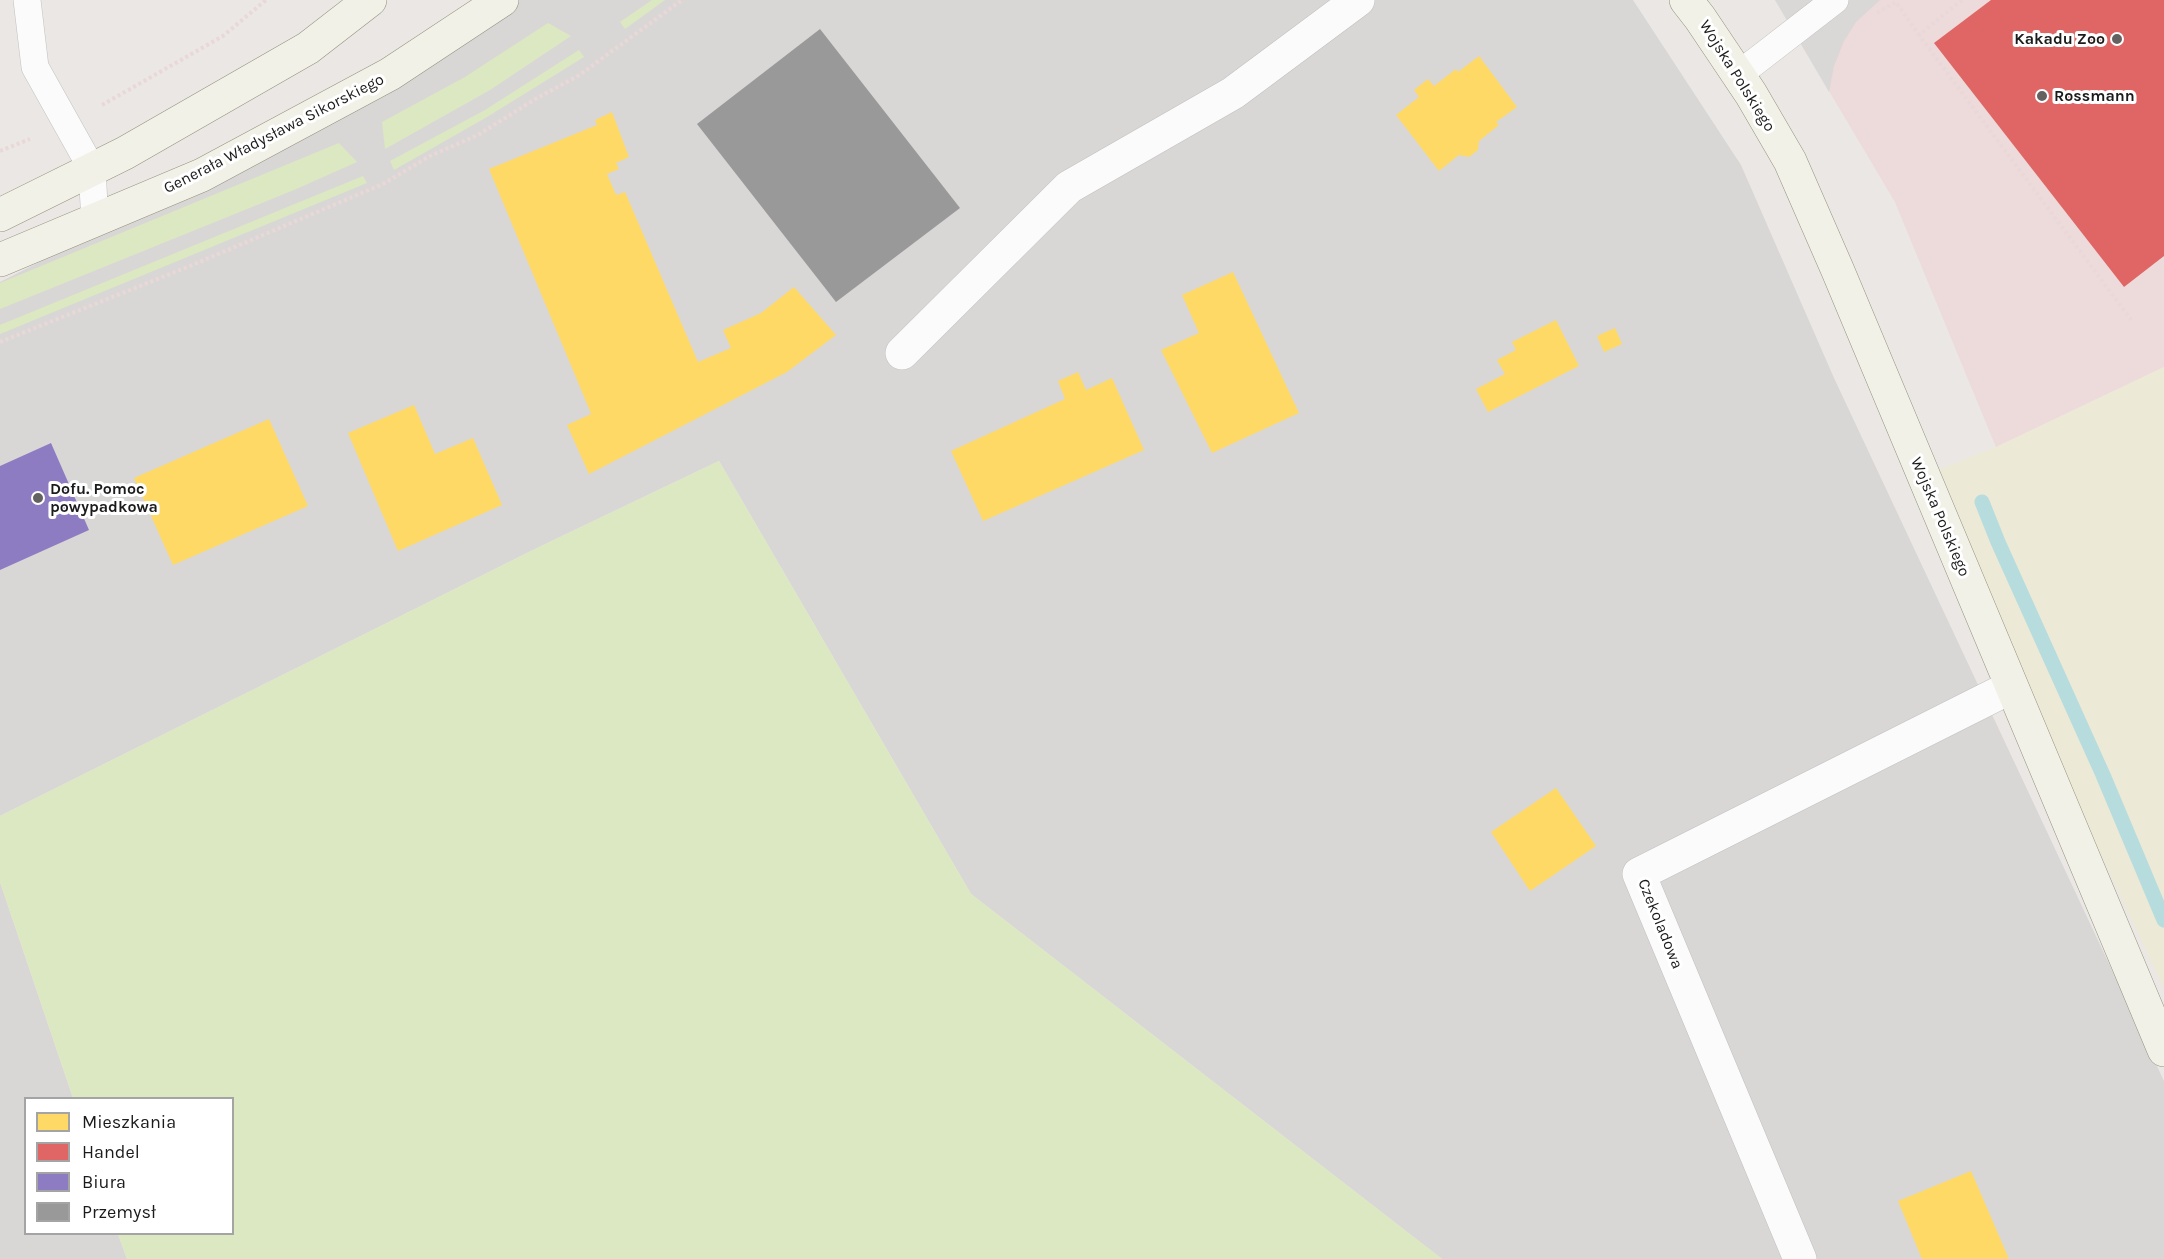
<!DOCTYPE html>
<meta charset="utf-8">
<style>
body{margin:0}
#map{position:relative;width:2164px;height:1259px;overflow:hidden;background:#eae7e4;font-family:Karla,sans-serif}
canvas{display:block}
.legend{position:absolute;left:24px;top:1097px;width:210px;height:138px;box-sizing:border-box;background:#fff;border:2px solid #a4a4a4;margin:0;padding:8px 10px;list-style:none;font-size:18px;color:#1b1b1b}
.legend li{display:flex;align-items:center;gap:12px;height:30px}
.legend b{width:30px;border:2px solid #a4a4a4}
</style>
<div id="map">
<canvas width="2164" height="1259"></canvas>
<ul class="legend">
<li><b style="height:16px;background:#ffd966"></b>Mieszkania</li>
<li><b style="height:16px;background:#e06666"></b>Handel</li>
<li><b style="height:16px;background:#8e7cc3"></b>Biura</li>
<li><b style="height:16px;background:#999"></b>Przemysł</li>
</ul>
</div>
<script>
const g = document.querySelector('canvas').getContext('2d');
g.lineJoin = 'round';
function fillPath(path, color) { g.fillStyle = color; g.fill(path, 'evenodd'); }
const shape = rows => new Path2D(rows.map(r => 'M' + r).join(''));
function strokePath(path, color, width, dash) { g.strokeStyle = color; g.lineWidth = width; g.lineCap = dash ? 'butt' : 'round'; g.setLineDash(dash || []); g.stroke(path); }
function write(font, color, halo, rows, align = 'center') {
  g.font = font + ' Karla,sans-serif'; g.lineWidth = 6; g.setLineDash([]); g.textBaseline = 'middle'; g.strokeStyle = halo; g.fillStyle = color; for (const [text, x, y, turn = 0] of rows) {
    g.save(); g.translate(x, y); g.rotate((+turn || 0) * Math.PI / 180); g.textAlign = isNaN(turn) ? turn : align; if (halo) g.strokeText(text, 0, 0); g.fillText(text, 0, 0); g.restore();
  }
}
const residential = shape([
 [484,0,1633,0,1741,165,1834,378,2164,1081,2164,1259,1442,1259,971,894,719,461,537,548,0,816,0,282,320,120],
 [0,882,73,1098,26,1098,26,1234,118,1234,127,1259,0,1259]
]);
const commercial = shape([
 [1775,0,2164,0,2164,367,1996,447,1895,202]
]);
const farmland = shape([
 [2164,367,2164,989,1924,475,1996,447]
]);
const grass = shape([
 [652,0,665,0,625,29,620,22],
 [548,23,571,36,490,90,385,149,382,122,465,77],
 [579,50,584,57,487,117,394,170,390,161,485,110],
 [339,143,357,162,294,190,0,309,0,283],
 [363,176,367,183,0,334,0,325],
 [719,461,971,894,1442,1259,127,1259,118,1234,232,1234,232,1098,73,1098,0,882,0,816,537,548]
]);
const parking = shape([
 [1775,0,1880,0,1856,22,1844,41,1834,66,1829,92]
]);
const homes = shape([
 [1479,56,1517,107,1496,122,1499,125,1479,141,1478,150,1469,157,1459,155,1439,171,1396,115,1419,97,1414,90,1428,79,1434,86,1456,69,1458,72],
 [612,112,629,157,616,163,619,169,607,174,616,195,625,192,698,362,731,348,723,330,761,313,794,287,836,335,787,372,589,474,567,425,591,414,590,411,489,169,597,125,595,120],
 [1233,272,1299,413,1212,453,1161,350,1199,333,1182,295],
 [1556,320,1579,366,1488,412,1476,389,1505,374,1497,360,1516,350,1512,342],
 [1615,328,1622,344,1604,352,1597,336],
 [1078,372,1086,390,1112,378,1144,450,983,521,951,451,1065,399,1058,381],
 [414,405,435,454,473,438,502,505,398,551,348,433],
 [269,419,308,506,173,565,134,478],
 [1556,788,1596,846,1530,891,1491,832],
 [1971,1171,2009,1259,1922,1259,1898,1201]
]);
const shops = shape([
 [1991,0,2164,0,2164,256,2124,287,1934,43]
]);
const offices = shape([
 [51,443,89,530,0,570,0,466]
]);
const industry = shape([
 [820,29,960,208,836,302,697,124]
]);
const stream = shape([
 [1982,502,1998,542,2103,775,2164,920]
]);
const path = shape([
 [1962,0,1919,35,2132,321],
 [1877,13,1896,2,1919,35],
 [102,105,223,36,266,0],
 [0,151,30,139],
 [0,342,190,266,383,184,430,156,478,135,537,98,578,76,682,0]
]);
const lane = shape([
 [27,0,35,67,92,169,95,222],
 [1738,75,1835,0]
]);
const street = shape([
 [902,353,1069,187,1233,93,1358,0],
 [1800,1259,1639,874,2011,687]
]);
const secondary = shape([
 [1686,0,1700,18,1751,94,1790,161,1838,271,2164,1050],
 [0,215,125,153,308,48,370,0],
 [0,260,202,175,390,74,502,0]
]);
const markers = [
 [2117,39,6,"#636261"],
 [2042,96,6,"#636261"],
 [38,498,6,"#636261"]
];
const poiNames = [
 ["Kakadu Zoo",2105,39,"right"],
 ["Rossmann",2054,96],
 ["Dofu. Pomoc",50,489],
 ["powypadkowa",50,507]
];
const streetNames = [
 ["Wojska Polskiego",1737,76,58],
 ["Generała Władysława Sikorskiego",274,134,-27],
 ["Wojska Polskiego",1940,517,67],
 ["Czekoladowa",1660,924,68]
];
fillPath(residential, '#d9d7d6');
fillPath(commercial, '#eddada');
fillPath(farmland, '#ece9d6');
fillPath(grass, '#dce8c1');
fillPath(parking, '#dad8d7');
fillPath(homes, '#ffd966');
fillPath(shops, '#e06666');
fillPath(offices, '#8e7cc3');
fillPath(industry, '#999');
strokePath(stream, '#b6dcde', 15);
strokePath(lane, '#c2c1c0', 28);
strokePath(street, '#c2c1c0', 34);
strokePath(secondary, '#94927c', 34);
strokePath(path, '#ead7d7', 4, [3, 3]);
strokePath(lane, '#fcfbfb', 27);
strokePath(street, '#fcfbfb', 33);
strokePath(secondary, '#f2f1e8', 33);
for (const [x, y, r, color] of markers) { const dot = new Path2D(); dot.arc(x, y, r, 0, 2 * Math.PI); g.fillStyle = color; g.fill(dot); strokePath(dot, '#fff', 2); }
write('bold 16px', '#1b1b1b', '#fff', poiNames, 'left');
write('16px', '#1b1b1b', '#fff', streetNames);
</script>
